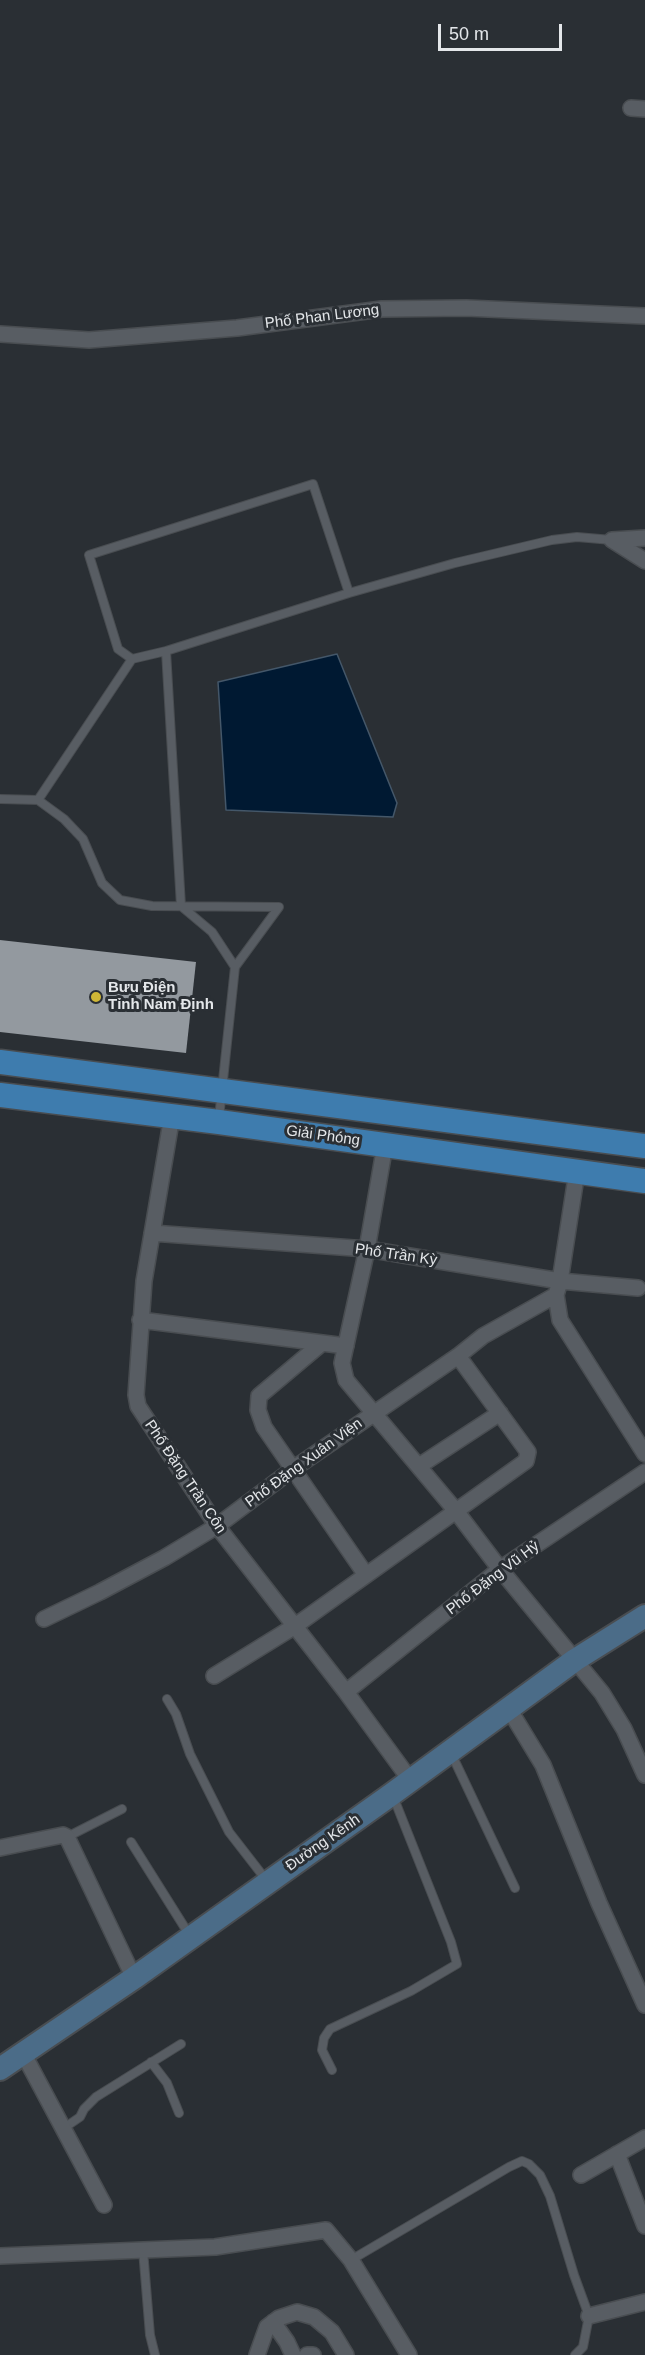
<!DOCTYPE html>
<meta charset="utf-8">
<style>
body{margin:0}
#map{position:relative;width:645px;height:2355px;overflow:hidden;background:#2a2f34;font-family:Helvetica,sans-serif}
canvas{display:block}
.scale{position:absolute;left:438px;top:24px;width:124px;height:27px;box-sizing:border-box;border:3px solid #e4e7ea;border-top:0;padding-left:8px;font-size:18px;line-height:21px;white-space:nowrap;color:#e4e7ea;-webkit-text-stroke:4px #2a2f34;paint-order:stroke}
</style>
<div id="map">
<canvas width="645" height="2355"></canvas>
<div class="scale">50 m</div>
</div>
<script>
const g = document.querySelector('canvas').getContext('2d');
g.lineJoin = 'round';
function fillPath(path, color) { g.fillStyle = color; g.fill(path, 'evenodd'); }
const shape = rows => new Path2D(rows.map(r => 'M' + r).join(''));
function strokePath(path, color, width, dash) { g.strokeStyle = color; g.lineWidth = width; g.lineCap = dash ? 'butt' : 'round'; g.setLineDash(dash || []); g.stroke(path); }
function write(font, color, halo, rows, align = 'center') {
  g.font = font + ' Helvetica,sans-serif'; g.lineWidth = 6; g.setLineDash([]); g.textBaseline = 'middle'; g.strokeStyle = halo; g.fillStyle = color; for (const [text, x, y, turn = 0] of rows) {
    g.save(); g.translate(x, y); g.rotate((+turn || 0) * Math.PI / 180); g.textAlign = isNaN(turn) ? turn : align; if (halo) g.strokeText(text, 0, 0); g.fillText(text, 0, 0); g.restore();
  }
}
const water = shape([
 [337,654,397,803,393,817,226,810,218,682,337,654]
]);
const building = shape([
 [0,940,196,962,186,1053,0,1032]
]);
const lane = shape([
 [349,593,455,563,552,540,577,537,612,540],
 [166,651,181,906,212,932,235,967],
 [0,799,38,800,64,819,83,839,102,883,120,900,152,906,279,907,235,967,219,1118],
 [38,800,132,659,166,651,349,593,313,484,89,555,118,649,132,659],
 [167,1699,176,1714,190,1754,229,1832,267,1881],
 [451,1753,515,1888],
 [67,1837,122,1809],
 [131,1842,190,1936],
 [151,2062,167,2083,179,2113],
 [332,2070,322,2050,324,2038,330,2029,411,1991,457,1964,451,1942,393,1796],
 [64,2128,80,2117,84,2109,96,2097,181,2044],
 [143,2250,150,2335,155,2355],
 [351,2260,509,2167,522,2161,529,2164,540,2175,550,2196,574,2275,589,2316,583,2347,575,2355]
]);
const street = shape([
 [631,108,645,109],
 [0,334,89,340,237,328,382,309,466,308,645,316],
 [612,540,645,561],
 [612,540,645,538],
 [172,1116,144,1281,136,1395,138,1406,217,1526,346,1692,411,1781],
 [385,1145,367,1249,342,1363,346,1380,456,1511,500,1569,602,1693,624,1729,645,1775],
 [577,1171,560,1281,556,1295,560,1320,645,1454],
 [152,1233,367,1249,560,1281,638,1288],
 [140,1320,346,1346],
 [322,1343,259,1396,258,1410,264,1427,366,1575],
 [419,1466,500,1413],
 [44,1619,100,1592,164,1558,217,1526,293,1469,458,1356,483,1336,556,1295],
 [214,1676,295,1626,526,1461,528,1452,458,1356],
 [346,1692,500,1569,645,1472],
 [509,1709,543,1765,599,1903,645,2005],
 [0,1848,63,1835,67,1837,134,1978],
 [23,2053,104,2205],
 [617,2154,645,2226],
 [581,2175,645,2138],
 [0,2256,215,2247,326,2230,351,2260,409,2355],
 [589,2316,645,2302],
 [273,2322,287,2342,293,2355],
 [257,2355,267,2327,279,2318,297,2312,314,2317,332,2332,346,2355],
 [307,2355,313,2355]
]);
const secondary = shape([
 [0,2069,134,1978,392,1794,575,1660,645,1616]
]);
const primary = shape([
 [0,1062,645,1146],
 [0,1095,219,1122,645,1181]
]);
const markers = [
 [96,997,6,"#d0b736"]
];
const streetNames = [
 ["Phố Phan Lương",322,317,-7],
 ["Giải Phóng",323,1136,8],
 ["Phố Trần Kỳ",396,1255,8],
 ["Phố Đặng Xuân Viện",304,1463,-36],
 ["Phố Đặng Trần Côn",185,1477,56],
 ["Phố Đặng Vũ Hỷ",493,1578,-37],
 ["Đường Kênh",323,1843,-35]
];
const poiNames = [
 ["Bưu Điện",108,988],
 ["Tỉnh Nam Định",108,1005]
];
fillPath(water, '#001932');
strokePath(water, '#445769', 1.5);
fillPath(building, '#93999f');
strokePath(lane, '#494d51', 10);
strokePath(street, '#494d51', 18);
strokePath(secondary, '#494d51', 26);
strokePath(primary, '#494d51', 27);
strokePath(lane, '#585d63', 8);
strokePath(street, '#585d63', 15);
strokePath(secondary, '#4b6c88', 22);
strokePath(primary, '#3e7cae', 24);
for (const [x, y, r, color] of markers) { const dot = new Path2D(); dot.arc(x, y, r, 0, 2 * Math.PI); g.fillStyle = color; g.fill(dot); strokePath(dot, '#2a2f34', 2); }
write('15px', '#e4e7ea', '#2a2f34', streetNames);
write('bold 15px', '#e4e7ea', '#2a2f34', poiNames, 'left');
</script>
